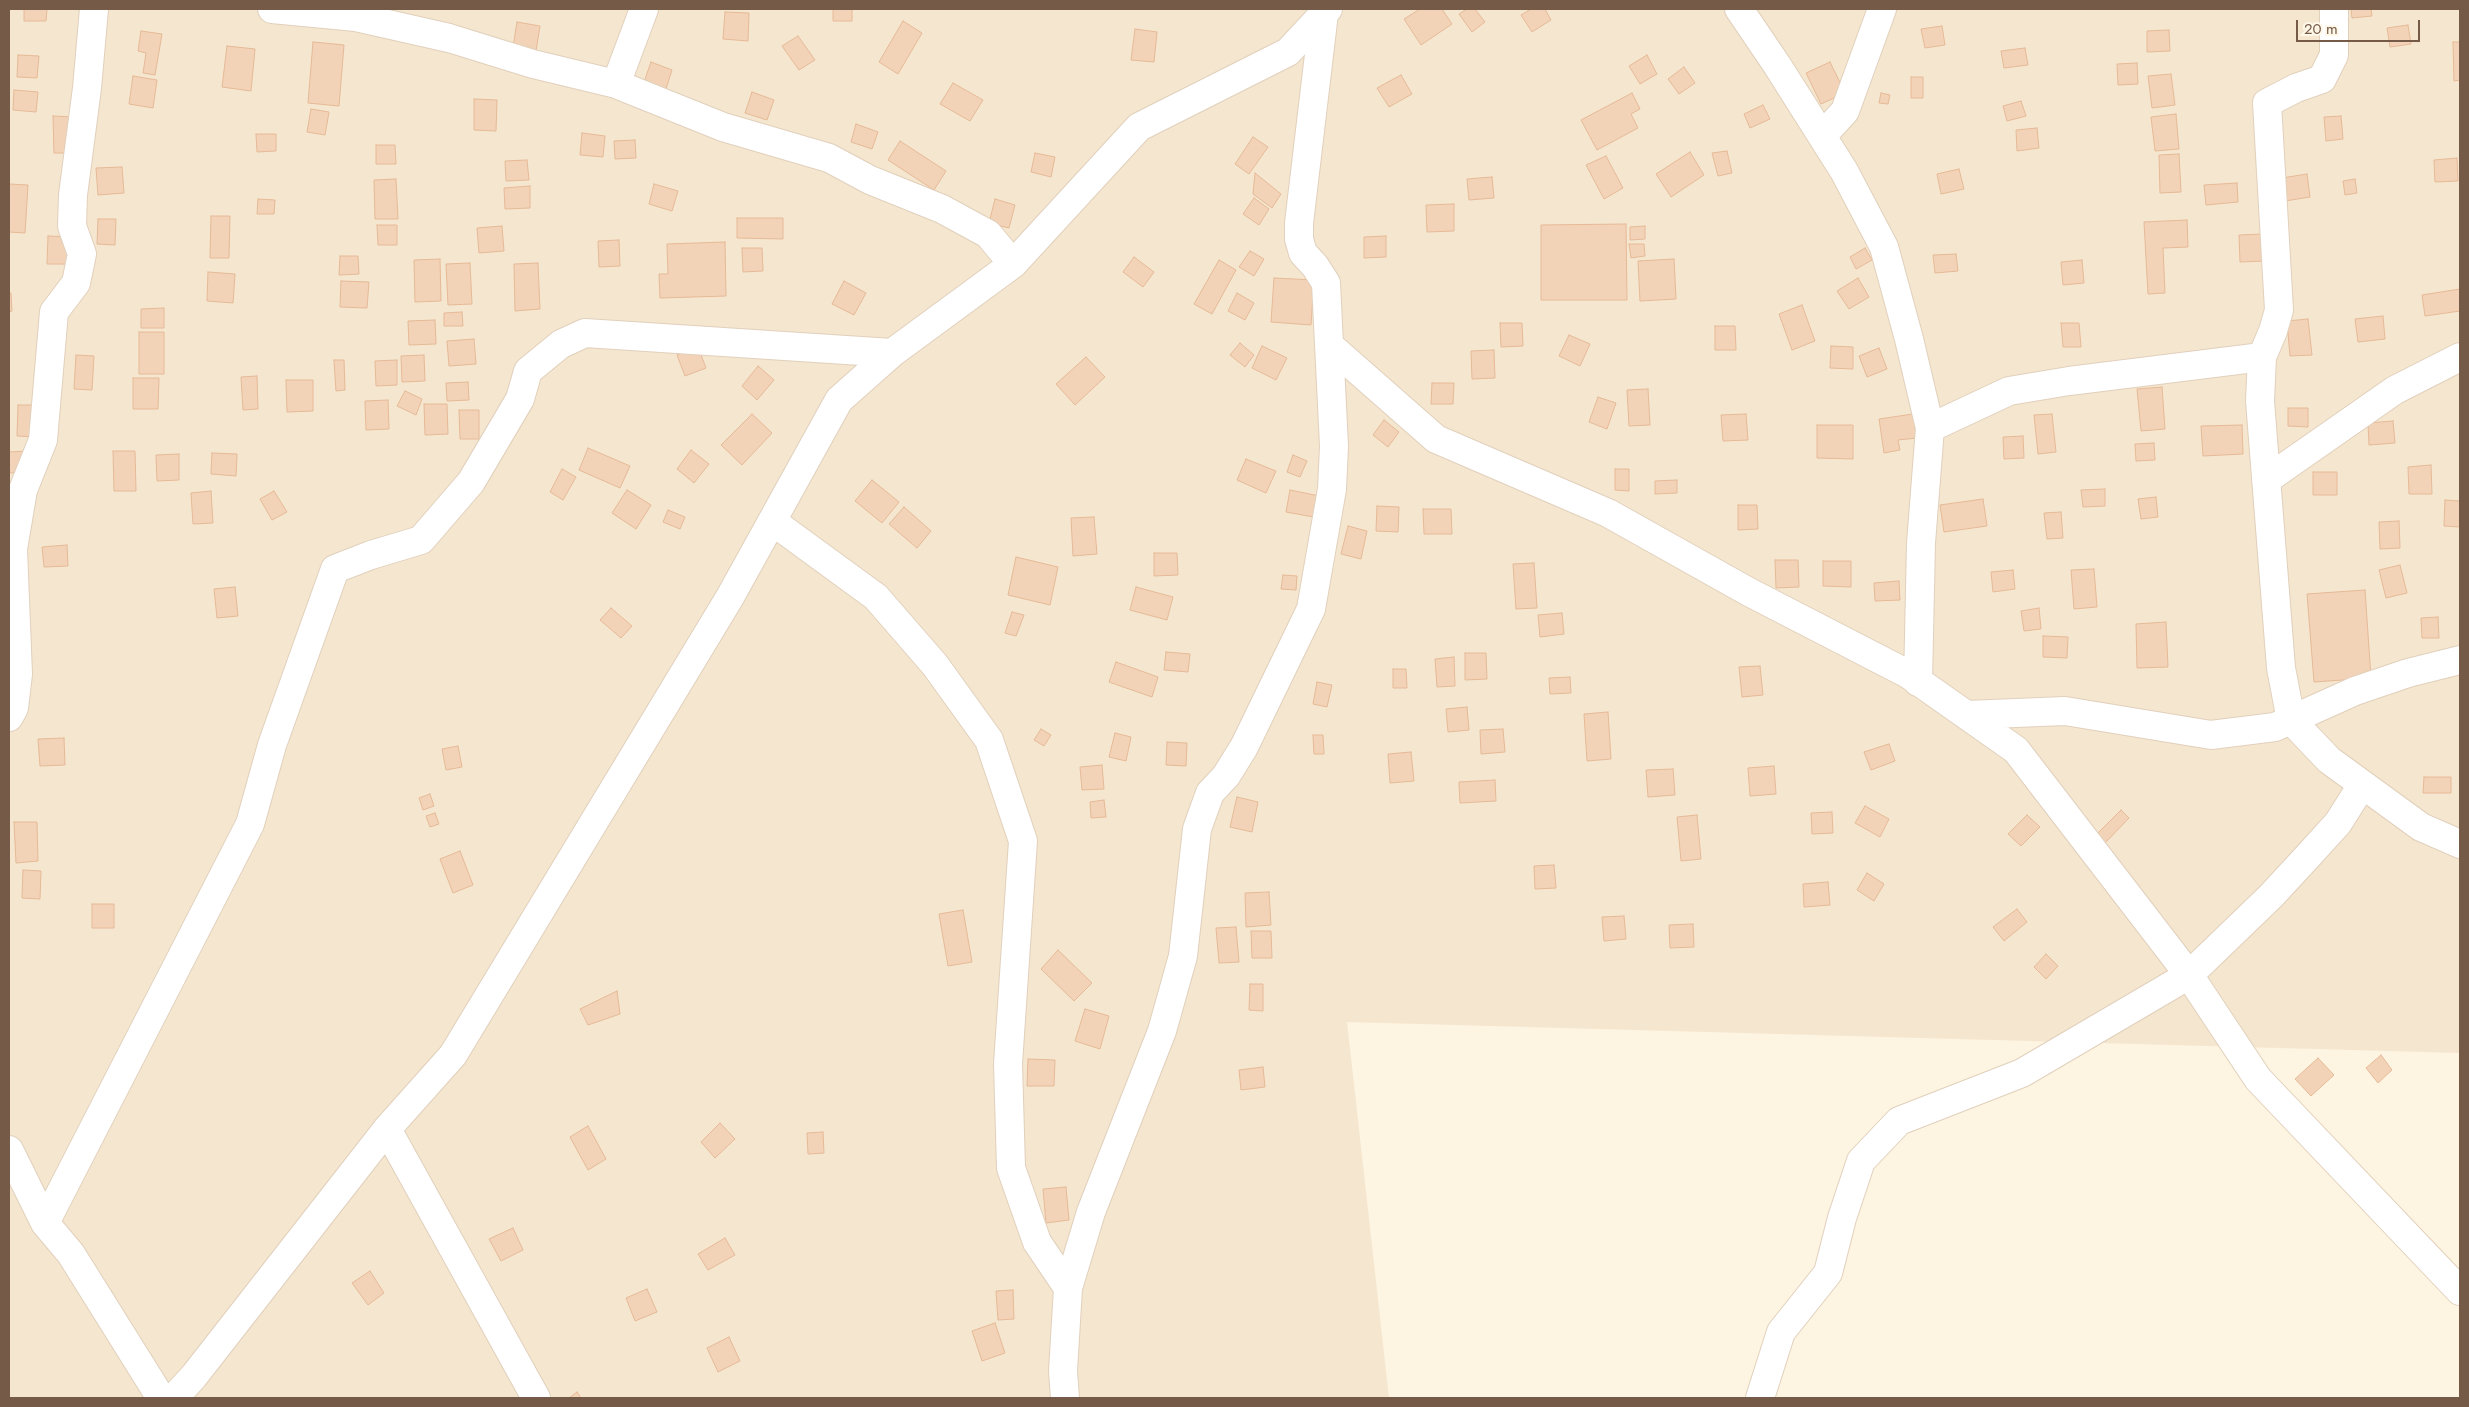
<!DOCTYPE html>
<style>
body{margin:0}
#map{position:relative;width:2469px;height:1407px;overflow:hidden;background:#fdf4e1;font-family:Jost,sans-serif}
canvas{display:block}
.frame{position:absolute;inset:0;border:10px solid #755a47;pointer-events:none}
.scale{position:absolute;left:2296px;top:20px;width:124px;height:22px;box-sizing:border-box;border:2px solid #755a47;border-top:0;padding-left:6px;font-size:15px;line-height:18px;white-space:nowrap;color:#755a47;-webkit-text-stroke:4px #fff7e8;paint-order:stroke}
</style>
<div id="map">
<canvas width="2469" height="1407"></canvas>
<div class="frame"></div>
<div class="scale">20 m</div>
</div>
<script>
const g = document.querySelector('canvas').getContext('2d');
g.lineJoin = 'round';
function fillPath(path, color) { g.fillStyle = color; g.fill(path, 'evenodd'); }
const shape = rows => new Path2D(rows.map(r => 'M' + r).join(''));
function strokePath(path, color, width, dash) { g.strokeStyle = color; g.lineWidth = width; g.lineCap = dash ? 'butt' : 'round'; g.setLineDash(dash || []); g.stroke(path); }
const residential = shape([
 [9,9,2460,9,2460,1053,1347,1022,1389,1398,9,1398]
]);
const building = shape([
 [24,9,47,9,46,21,24,21,24,9],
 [833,9,852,9,852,21,833,21,833,9],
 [1420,9,1442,9,1452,24,1421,45,1404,19,1420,9],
 [1467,9,1475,9,1485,22,1472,32,1459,14,1467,9],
 [1531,9,1545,9,1551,20,1532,32,1521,15,1531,9],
 [2351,9,2371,9,2372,16,2352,18,2351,9],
 [725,12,749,13,748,41,723,39,725,12],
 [903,21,922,33,898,74,879,62,903,21],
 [517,22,540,26,536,51,513,47,517,22],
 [2408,25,2411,44,2390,47,2387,28,2408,25],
 [1942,26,1945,45,1925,48,1921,29,1942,26],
 [1135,29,1157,32,1154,62,1131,60,1135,29],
 [2169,30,2170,51,2147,52,2147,31,2169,30],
 [141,31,162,34,155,75,143,73,146,53,138,51,141,31],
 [798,36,815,60,799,70,782,46,798,36],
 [313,42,344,45,339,106,308,103,313,42],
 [2453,42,2460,42,2460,80,2454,81,2453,42],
 [227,46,255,49,251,91,222,87,227,46],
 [2025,48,2028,65,2004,68,2001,51,2025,48],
 [18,55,39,56,37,78,17,77,18,55],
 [1647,55,1657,74,1640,84,1629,66,1647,55],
 [651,62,672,70,665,92,643,85,651,62],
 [1830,62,1845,93,1821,104,1806,73,1830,62],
 [2137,63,2138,84,2118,85,2117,64,2137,63],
 [1684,67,1695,83,1679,94,1668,79,1684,67],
 [2171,74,2175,105,2152,108,2148,76,2171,74],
 [1401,75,1412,94,1389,107,1377,88,1401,75],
 [133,76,157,80,153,108,129,104,133,76],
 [1911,77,1923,77,1923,98,1911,98,1911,77],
 [953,83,983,100,970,121,940,104,953,83],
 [14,90,38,92,36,112,13,110,14,90],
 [752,92,774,100,767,120,745,113,752,92],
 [1632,93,1640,109,1631,114,1638,128,1597,150,1581,120,1632,93],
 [1881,93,1890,95,1888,104,1879,103,1881,93],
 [474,99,497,100,496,131,474,130,474,99],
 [2021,101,2026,116,2007,121,2003,106,2021,101],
 [1763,105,1770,119,1750,128,1744,114,1763,105],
 [311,109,329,112,325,135,307,132,311,109],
 [2176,114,2179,149,2155,151,2151,117,2176,114],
 [53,116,73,117,74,153,54,153,53,116],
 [2341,116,2343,139,2326,141,2324,117,2341,116],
 [856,124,878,132,872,149,851,142,856,124],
 [2037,128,2039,148,2017,151,2016,130,2037,128],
 [582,133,605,136,603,157,580,155,582,133],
 [256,134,276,134,276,151,257,152,256,134],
 [1253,137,1268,147,1249,174,1235,164,1253,137],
 [635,140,636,158,615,159,614,141,635,140],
 [900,141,946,171,934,190,888,160,900,141],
 [376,145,395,145,396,164,376,164,376,145],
 [1727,151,1732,173,1718,176,1712,153,1727,151],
 [1690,152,1704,175,1671,197,1656,174,1690,152],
 [1035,153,1055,157,1051,177,1031,172,1035,153],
 [2179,154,2181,192,2160,193,2159,155,2179,154],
 [1606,156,1623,188,1604,199,1586,165,1606,156],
 [2457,158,2458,181,2435,182,2434,160,2457,158],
 [527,160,529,180,506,181,505,161,527,160],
 [122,167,124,193,98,195,96,168,122,167],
 [1959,169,1964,189,1941,194,1937,174,1959,169],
 [1255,173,1281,194,1272,208,1253,194,1255,173],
 [2307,174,2310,197,2285,201,2282,178,2307,174],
 [1492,177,1494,198,1469,200,1467,179,1492,177],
 [396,179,398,219,375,219,374,180,396,179],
 [2355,179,2357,193,2345,195,2343,181,2355,179],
 [2237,183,2238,202,2206,205,2204,185,2237,183],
 [9,184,28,185,25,233,9,232,9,184],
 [654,184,678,191,672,211,649,204,654,184],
 [530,186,530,208,505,209,504,188,530,186],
 [1254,198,1269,209,1259,225,1243,214,1254,198],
 [258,199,275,200,274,214,257,214,258,199],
 [995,199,1015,205,1009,228,989,223,995,199],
 [1454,204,1454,231,1427,232,1426,205,1454,204],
 [211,216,230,216,229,258,210,258,211,216],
 [737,218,783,218,783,239,737,238,737,218],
 [98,219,116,219,115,245,97,244,98,219],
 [2187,220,2188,247,2163,248,2165,293,2148,294,2144,222,2187,220],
 [1626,224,1627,300,1541,300,1541,225,1626,224],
 [377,225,397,225,397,245,378,245,377,225],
 [502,226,504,251,479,253,477,228,502,226],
 [1645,226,1645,239,1630,240,1630,227,1645,226],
 [2263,234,2265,261,2240,262,2239,235,2263,234],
 [48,236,74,237,73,264,47,264,48,236],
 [1386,236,1386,257,1364,258,1364,237,1386,236],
 [619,240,620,266,599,267,598,241,619,240],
 [725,242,726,296,660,298,659,274,668,274,667,244,725,242],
 [1629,244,1644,244,1645,256,1631,258,1629,244],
 [742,248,762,248,763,271,743,272,742,248],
 [1865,248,1872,260,1856,269,1850,257,1865,248],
 [1250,251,1264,259,1254,276,1239,267,1250,251],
 [1956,254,1958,271,1935,273,1933,255,1956,254],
 [340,256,358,256,359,274,339,275,340,256],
 [1134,257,1154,272,1143,287,1123,272,1134,257],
 [440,259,441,301,415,302,414,260,440,259],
 [1674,259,1676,299,1640,301,1638,261,1674,259],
 [1219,260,1236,270,1212,314,1194,304,1219,260],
 [2082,260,2084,283,2063,285,2061,262,2082,260],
 [470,263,472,304,448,305,446,264,470,263],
 [538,263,540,309,515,311,514,264,538,263],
 [208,272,235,274,233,303,207,301,208,272],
 [1274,278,1314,280,1311,325,1271,322,1274,278],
 [1858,278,1869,297,1849,309,1837,291,1858,278],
 [341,281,369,282,367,308,340,307,341,281],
 [844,281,866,293,854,315,832,304,844,281],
 [2460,289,2460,311,2425,316,2422,295,2460,289],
 [9,293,11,293,12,311,9,312,9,293],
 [1237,293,1254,303,1245,320,1228,311,1237,293],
 [1802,305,1815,341,1792,350,1779,314,1802,305],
 [164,308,164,328,141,328,141,309,164,308],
 [462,312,463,326,444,326,444,313,462,312],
 [2383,316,2385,339,2358,342,2355,319,2383,316],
 [2308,319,2312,355,2290,356,2287,321,2308,319],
 [435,320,436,344,409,345,408,321,435,320],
 [1500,323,1522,323,1523,346,1501,347,1500,323],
 [2061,323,2079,323,2081,347,2063,347,2061,323],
 [1715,326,1735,326,1736,350,1715,350,1715,326],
 [139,332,164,332,164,374,139,374,139,332],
 [1569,335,1590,344,1580,366,1559,356,1569,335],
 [474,339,476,364,449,366,447,341,474,339],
 [1240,343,1254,355,1245,367,1230,355,1240,343],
 [1262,346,1287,358,1276,380,1252,368,1262,346],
 [1831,346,1853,347,1853,369,1830,368,1831,346],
 [698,347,706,368,685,376,677,355,698,347],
 [1879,348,1887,369,1867,377,1859,356,1879,348],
 [1494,350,1495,378,1472,379,1471,351,1494,350],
 [76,355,94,356,92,390,74,389,76,355],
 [424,355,425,381,402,382,401,356,424,355],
 [1086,357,1105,377,1075,405,1056,384,1086,357],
 [334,360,344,360,345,390,336,391,334,360],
 [397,360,397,385,376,386,375,361,397,360],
 [758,366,774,380,757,400,742,386,758,366],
 [257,376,258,409,243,410,241,377,257,376],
 [133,378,159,378,158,409,133,409,133,378],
 [286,380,313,380,313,411,287,412,286,380],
 [468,382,469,400,447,401,446,383,468,382],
 [1432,383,1454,383,1453,404,1431,404,1432,383],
 [2162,387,2165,429,2141,431,2137,389,2162,387],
 [1648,389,1650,425,1629,426,1627,390,1648,389],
 [405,391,422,399,416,415,397,406,405,391],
 [1598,397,1616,403,1607,429,1589,422,1598,397],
 [388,400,389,429,366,430,365,401,388,400],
 [424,404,447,404,448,434,425,435,424,404],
 [18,405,40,405,39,437,17,436,18,405],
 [2288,408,2308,408,2308,427,2288,426,2288,408],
 [459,410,479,410,479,439,460,439,459,410],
 [752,414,772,433,742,465,721,445,752,414],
 [1746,414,1748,440,1723,441,1721,415,1746,414],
 [1913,414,1917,438,1898,440,1900,450,1884,453,1879,419,1913,414],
 [2052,414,2056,452,2038,454,2034,415,2052,414],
 [1384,420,1399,432,1388,447,1373,435,1384,420],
 [2393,421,2395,443,2369,445,2368,423,2393,421],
 [1817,425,1853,425,1853,459,1817,458,1817,425],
 [2242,425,2243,454,2203,456,2201,426,2242,425],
 [2023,436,2024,458,2004,459,2003,437,2023,436],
 [2154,443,2155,460,2136,461,2135,444,2154,443],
 [588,448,630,466,620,488,579,470,588,448],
 [691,450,709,464,694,483,677,469,691,450],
 [27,451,28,472,9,473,9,452,27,451],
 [113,451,135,451,136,491,114,491,113,451],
 [212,453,237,454,236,476,211,474,212,453],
 [179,454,179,480,157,481,156,455,179,454],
 [1293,455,1307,461,1300,477,1287,472,1293,455],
 [1246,459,1276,471,1266,493,1237,480,1246,459],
 [2431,465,2432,494,2409,494,2408,467,2431,465],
 [562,469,576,477,563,500,550,492,562,469],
 [1615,469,1629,469,1629,491,1615,490,1615,469],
 [2313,472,2337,472,2337,495,2313,495,2313,472],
 [872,480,899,502,882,523,855,501,872,480],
 [1677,480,1677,493,1655,494,1655,481,1677,480],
 [2105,489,2105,506,2083,507,2081,490,2105,489],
 [627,490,651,505,636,529,612,513,627,490],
 [1290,490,1324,497,1319,518,1286,512,1290,490],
 [211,491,213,523,193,524,191,493,211,491],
 [274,491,287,512,272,520,260,499,274,491],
 [2156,497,2158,517,2141,519,2138,499,2156,497],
 [1983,499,1987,526,1944,532,1940,505,1983,499],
 [2445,500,2460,501,2460,527,2444,526,2445,500],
 [1738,505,1757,505,1758,529,1738,530,1738,505],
 [1377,506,1399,507,1398,532,1376,531,1377,506],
 [904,507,931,531,917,548,889,524,904,507],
 [1423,509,1451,509,1452,534,1424,534,1423,509],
 [668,510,685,517,680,529,663,522,668,510],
 [2061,512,2063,538,2047,539,2044,513,2061,512],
 [1094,517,1097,554,1073,556,1071,518,1094,517],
 [2399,521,2400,548,2380,549,2379,522,2399,521],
 [1348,526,1367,531,1361,559,1341,554,1348,526],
 [67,545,68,566,44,567,42,547,67,545],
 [1154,553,1177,553,1178,575,1154,576,1154,553],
 [1016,557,1058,567,1050,605,1008,595,1016,557],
 [1775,560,1798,560,1799,587,1776,588,1775,560],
 [1823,561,1851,561,1851,587,1823,586,1823,561],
 [1534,563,1537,608,1516,609,1513,564,1534,563],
 [2400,565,2407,593,2386,598,2379,570,2400,565],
 [2094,569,2097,607,2074,609,2071,570,2094,569],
 [2013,570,2015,589,1993,592,1991,572,2013,570],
 [1283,575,1297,576,1296,590,1281,589,1283,575],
 [1899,581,1900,600,1875,601,1874,583,1899,581],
 [235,587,238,616,217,618,214,589,235,587],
 [1136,587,1173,597,1167,620,1130,610,1136,587],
 [2365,590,2371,678,2314,682,2307,594,2365,590],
 [611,608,632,626,621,638,600,620,611,608],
 [2039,608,2041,629,2024,631,2021,611,2039,608],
 [1012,612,1024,615,1016,636,1005,633,1012,612],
 [1562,613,1564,634,1540,637,1538,615,1562,613],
 [2438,617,2439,638,2422,638,2421,618,2438,617],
 [2166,622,2168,667,2137,668,2136,624,2166,622],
 [2043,636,2068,637,2067,658,2043,657,2043,636],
 [1166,652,1190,654,1188,672,1164,670,1166,652],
 [1465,653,1486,653,1487,679,1465,680,1465,653],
 [1454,657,1455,686,1437,687,1435,659,1454,657],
 [1116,662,1158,677,1152,697,1109,682,1116,662],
 [1760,666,1763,695,1742,697,1739,667,1760,666],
 [1393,669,1406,669,1407,688,1393,688,1393,669],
 [1570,677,1571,693,1550,694,1549,678,1570,677],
 [1317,682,1332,685,1327,707,1313,704,1317,682],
 [1467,707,1469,730,1448,732,1446,709,1467,707],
 [1608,712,1611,759,1587,761,1584,714,1608,712],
 [1041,729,1051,735,1044,746,1034,740,1041,729],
 [1503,729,1505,752,1481,754,1480,730,1503,729],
 [1115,733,1131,737,1126,761,1109,757,1115,733],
 [1313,735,1323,735,1324,754,1314,754,1313,735],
 [64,738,65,765,40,766,38,739,64,738],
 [1167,742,1187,743,1186,766,1166,765,1167,742],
 [1889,744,1895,761,1871,770,1864,752,1889,744],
 [458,746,462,767,446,770,442,749,458,746],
 [1411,752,1414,781,1390,783,1388,754,1411,752],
 [1102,765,1104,789,1082,790,1080,767,1102,765],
 [1774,766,1776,794,1750,796,1748,768,1774,766],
 [1673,769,1675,795,1648,797,1646,770,1673,769],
 [2424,777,2451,777,2451,793,2423,793,2424,777],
 [1495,780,1496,801,1460,803,1459,782,1495,780],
 [430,794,434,806,423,810,419,798,430,794],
 [1237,797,1258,802,1252,832,1230,827,1237,797],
 [1104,800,1106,817,1091,818,1090,802,1104,800],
 [1865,806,1889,819,1880,837,1855,823,1865,806],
 [2121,810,2129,818,2104,844,2096,835,2121,810],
 [1832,812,1833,833,1812,834,1811,813,1832,812],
 [435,813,439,824,430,827,426,816,435,813],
 [1697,815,1701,859,1681,861,1677,817,1697,815],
 [2027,815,2040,827,2021,846,2008,834,2027,815],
 [14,822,37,822,38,861,16,863,14,822],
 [460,851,473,885,453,893,440,859,460,851],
 [1554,865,1556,888,1535,889,1534,866,1554,865],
 [23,870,41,871,40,899,22,898,23,870],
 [1867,873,1884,884,1874,901,1857,890,1867,873],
 [1828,882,1830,905,1804,907,1803,884,1828,882],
 [1269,892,1271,925,1246,927,1245,893,1269,892],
 [92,904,114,904,114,928,92,928,92,904],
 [2017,909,2027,922,2004,941,1993,927,2017,909],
 [963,910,972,962,948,966,939,914,963,910],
 [1624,916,1626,939,1604,941,1602,917,1624,916],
 [1693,924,1694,947,1670,948,1669,925,1693,924],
 [1236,927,1239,962,1219,963,1216,928,1236,927],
 [1251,931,1271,931,1272,958,1252,958,1251,931],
 [1058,950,1092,983,1074,1001,1041,969,1058,950],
 [2046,954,2058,966,2046,979,2034,967,2046,954],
 [1250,984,1263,984,1263,1011,1249,1010,1250,984],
 [617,991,620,1014,588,1025,580,1009,617,991],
 [1085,1009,1109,1016,1100,1049,1075,1041,1085,1009],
 [2381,1055,2392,1070,2378,1083,2366,1068,2381,1055],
 [2318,1058,2334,1075,2311,1096,2295,1079,2318,1058],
 [1028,1059,1055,1060,1054,1086,1027,1086,1028,1059],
 [1263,1067,1265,1087,1241,1090,1239,1070,1263,1067],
 [720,1123,735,1139,715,1158,701,1142,720,1123],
 [588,1126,606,1159,588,1170,570,1137,588,1126],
 [823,1132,824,1153,808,1154,807,1133,823,1132],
 [1066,1187,1069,1220,1046,1223,1043,1189,1066,1187],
 [513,1228,523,1250,501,1261,489,1239,513,1228],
 [725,1238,735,1255,708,1270,698,1254,725,1238],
 [370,1271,384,1293,368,1305,352,1283,370,1271],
 [647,1289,657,1312,635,1321,626,1298,647,1289],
 [1013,1290,1014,1319,998,1320,996,1291,1013,1290],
 [995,1323,1005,1353,982,1361,972,1331,995,1323],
 [729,1337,740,1361,718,1372,707,1348,729,1337],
 [577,1392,581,1398,569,1398,577,1392]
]);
const street = shape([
 [272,9,356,17,449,38,533,64,616,84,723,127,829,158,870,180,942,209,988,234,1013,264],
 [1739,9,1777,65,1844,171,1884,247,1909,339,1930,428,1921,543,1918,682],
 [2334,9,2334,55,2322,79,2296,88,2267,103,2279,310,2273,331,2262,357,2260,401,2281,668,2291,720,2329,760,2421,827,2460,844],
 [616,84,644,9],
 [1822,136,1845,111,1882,9],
 [1329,345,1436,439,1608,513,1749,592,1908,674,2016,750,2189,975,2258,1079,2460,1291],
 [1930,428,2009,391,2069,381,2262,357],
 [2266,480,2395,390,2460,357],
 [772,521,876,597,935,665,989,740,1023,841,1008,1064,1011,1168,1037,1242,1068,1288],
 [1966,715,2065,711,2211,735,2275,727,2355,691,2408,673,2460,660],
 [9,717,14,708,18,674,13,549,23,490,43,440,54,312,76,283,82,254,72,226,73,195,87,88,94,9],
 [387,1129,536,1398],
 [9,1150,45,1223,71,1254,161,1398],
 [45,1223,250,824,272,745,335,569,371,555,421,540,471,482,520,399,528,371,561,344,585,333,892,353],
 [174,1398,194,1376,387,1129,453,1055,730,597,839,400,892,353,1013,264,1139,127,1288,52,1328,9],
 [1065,1398,1063,1371,1068,1288,1091,1212,1162,1031,1183,956,1197,829,1210,793,1226,776,1244,747,1311,609,1332,489,1334,446,1326,283,1315,266,1303,253,1299,239,1299,223,1324,13],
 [1760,1398,1781,1332,1828,1273,1842,1218,1861,1161,1899,1121,2022,1073,2189,975,2271,896,2308,856,2338,823,2362,785]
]);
fillPath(residential, '#f5e6cf');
fillPath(building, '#f3d3b7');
strokePath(building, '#e6ba97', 1);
strokePath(street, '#e1d0bc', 30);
strokePath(street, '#fff', 28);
</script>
